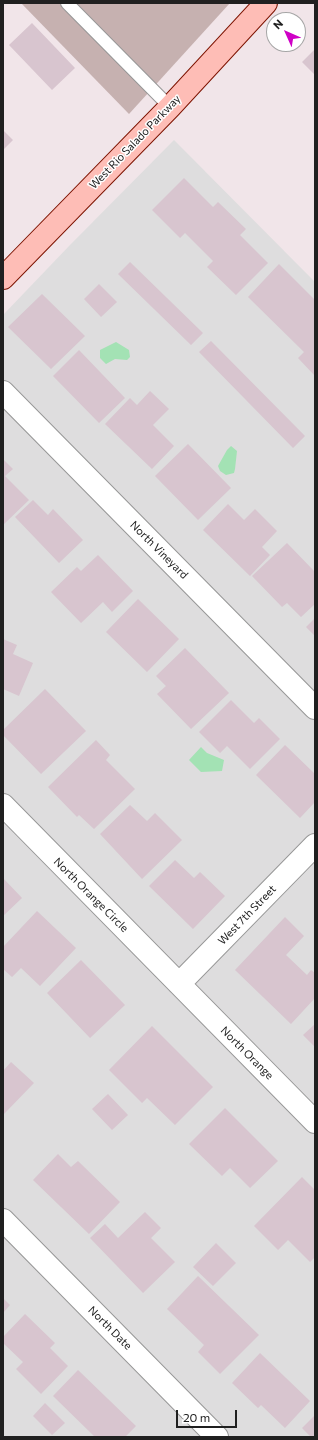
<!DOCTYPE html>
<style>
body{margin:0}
#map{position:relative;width:318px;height:1440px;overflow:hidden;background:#f1e5e9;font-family:Commissioner,sans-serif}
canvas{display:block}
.frame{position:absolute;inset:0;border:4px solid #202020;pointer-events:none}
.north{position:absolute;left:266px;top:12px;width:40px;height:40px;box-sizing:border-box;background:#fff;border:1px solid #a6a6a6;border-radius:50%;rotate:315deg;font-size:11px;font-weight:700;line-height:16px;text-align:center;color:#202020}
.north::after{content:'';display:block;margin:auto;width:14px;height:18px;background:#cf00c6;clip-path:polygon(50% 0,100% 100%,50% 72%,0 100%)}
.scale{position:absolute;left:176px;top:1410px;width:61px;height:18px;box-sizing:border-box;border:2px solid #202020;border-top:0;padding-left:5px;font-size:12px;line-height:14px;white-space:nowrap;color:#202020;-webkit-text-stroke:3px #fff;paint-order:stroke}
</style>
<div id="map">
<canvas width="318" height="1440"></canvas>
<div class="frame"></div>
<div class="north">N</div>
<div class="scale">20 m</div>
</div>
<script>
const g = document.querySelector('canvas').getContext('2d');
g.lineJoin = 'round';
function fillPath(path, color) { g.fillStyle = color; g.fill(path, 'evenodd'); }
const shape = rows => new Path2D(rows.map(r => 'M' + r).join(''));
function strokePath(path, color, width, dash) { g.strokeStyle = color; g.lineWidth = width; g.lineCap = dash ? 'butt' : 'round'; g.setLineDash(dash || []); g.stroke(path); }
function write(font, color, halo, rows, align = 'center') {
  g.font = font + ' Commissioner,sans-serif'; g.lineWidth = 3; g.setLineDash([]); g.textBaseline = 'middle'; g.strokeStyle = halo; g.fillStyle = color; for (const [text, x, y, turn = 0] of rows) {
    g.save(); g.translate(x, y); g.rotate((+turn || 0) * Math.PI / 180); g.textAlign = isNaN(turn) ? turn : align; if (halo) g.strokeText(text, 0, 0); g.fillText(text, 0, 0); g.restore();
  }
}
const residential = shape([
 [174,140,315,282,315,1437,3,1437,3,315,70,245]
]);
const construction = shape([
 [21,3,230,3,129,114]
]);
const water = shape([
 [116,342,129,350,130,357,127,360,115,359,106,364,100,358,100,350],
 [231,446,237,451,235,469,234,473,226,475,220,471,218,466,227,450],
 [201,747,207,753,224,760,222,771,201,772,189,760]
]);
const building = shape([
 [32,23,75,68,52,90,9,45],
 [315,49,315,75,302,62],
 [3,130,13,140,3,150],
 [184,178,213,207,218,202,246,229,240,235,268,263,236,295,207,267,213,261,185,233,180,238,152,210],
 [130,262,203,333,191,345,118,274],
 [279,264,315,300,315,376,298,358,304,352,248,297],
 [99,284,117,302,101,317,84,299],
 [42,294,85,336,51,369,8,327],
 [211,341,305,436,293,448,199,352],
 [79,350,125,398,99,423,53,376],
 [150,391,169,409,153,425,174,446,152,469,105,424,130,398,137,405],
 [188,444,231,488,198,520,155,476],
 [3,459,13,469,5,476,29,500,3,525],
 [33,500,48,515,53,509,83,540,59,563,15,517],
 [228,504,244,520,255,509,277,531,262,547,270,555,250,576,203,530],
 [287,543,315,572,315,604,301,617,287,603,282,607,252,576],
 [98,555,133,591,112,612,103,602,81,623,51,592,77,567,81,571],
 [138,599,179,639,147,672,106,632],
 [315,618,315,636,306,627],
 [3,639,17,645,13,654,33,663,19,696,3,689],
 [185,648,229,693,191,729,157,694,166,686,156,676],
 [45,689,86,731,41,774,3,735,3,730],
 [231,700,254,723,259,718,280,739,250,769,227,746,220,753,199,732],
 [96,740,110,755,106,760,135,789,94,829,79,815,77,817,48,787],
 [285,745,315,774,315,802,300,818,256,775],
 [130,805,147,821,155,813,182,840,142,879,100,834],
 [175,860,194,878,200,872,225,896,193,929,149,886],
 [3,878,22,898,3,916],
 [37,911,76,948,40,986,21,968,12,977,3,969,3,947],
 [285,917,304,936,286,955,307,975,311,970,315,973,315,998,291,1024,235,970],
 [81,960,125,1005,90,1038,47,993],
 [315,1024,315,1047,303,1035],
 [152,1026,213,1087,175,1125,147,1098,142,1103,109,1070],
 [11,1062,34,1083,3,1115,3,1071],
 [108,1094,128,1115,112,1130,92,1109],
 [225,1108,278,1161,250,1188,230,1168,222,1176,189,1144],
 [58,1154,71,1167,78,1161,120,1202,89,1234,33,1180],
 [302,1177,315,1190,315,1257,310,1262,288,1240,278,1250,254,1226],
 [145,1212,161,1228,151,1238,175,1262,143,1293,90,1238,105,1224,118,1238],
 [216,1243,236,1263,213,1286,193,1267],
 [198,1276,259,1335,220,1374,198,1352,204,1345,167,1309],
 [3,1298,10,1305,3,1313],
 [25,1314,55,1343,50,1348,68,1366,41,1394,16,1369,23,1362,3,1343,3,1337],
 [260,1353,310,1401,285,1428,261,1405,258,1408,232,1383],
 [78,1370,136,1426,125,1437,95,1437,53,1396],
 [45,1403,65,1423,52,1435,33,1416],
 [315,1415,315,1437,311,1437,302,1428]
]);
const service = shape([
 [67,3,170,107]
]);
const minor = shape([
 [3,392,315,708],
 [3,805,315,1122],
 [179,984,315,845],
 [3,1220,217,1437]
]);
const secondary = shape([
 [3,278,170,107,266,3]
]);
const streetNames = [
 ["West Rio Salado Parkway",135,142,-46],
 ["North Vineyard",159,550,45],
 ["North Orange Circle",91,895,45],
 ["West 7th Street",247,915,-46],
 ["North Orange",247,1053,45],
 ["North Date",110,1328,45]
];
fillPath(residential, '#deddde');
fillPath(construction, '#c6b1b0');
fillPath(water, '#a3e2b4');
fillPath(building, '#d8c5cf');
strokePath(service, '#979797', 14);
strokePath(minor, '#979797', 24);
strokePath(secondary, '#7d1300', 24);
strokePath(service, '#fff', 12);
strokePath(minor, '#fff', 22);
strokePath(secondary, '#febdb6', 22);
write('11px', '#202020', '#fff', streetNames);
</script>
